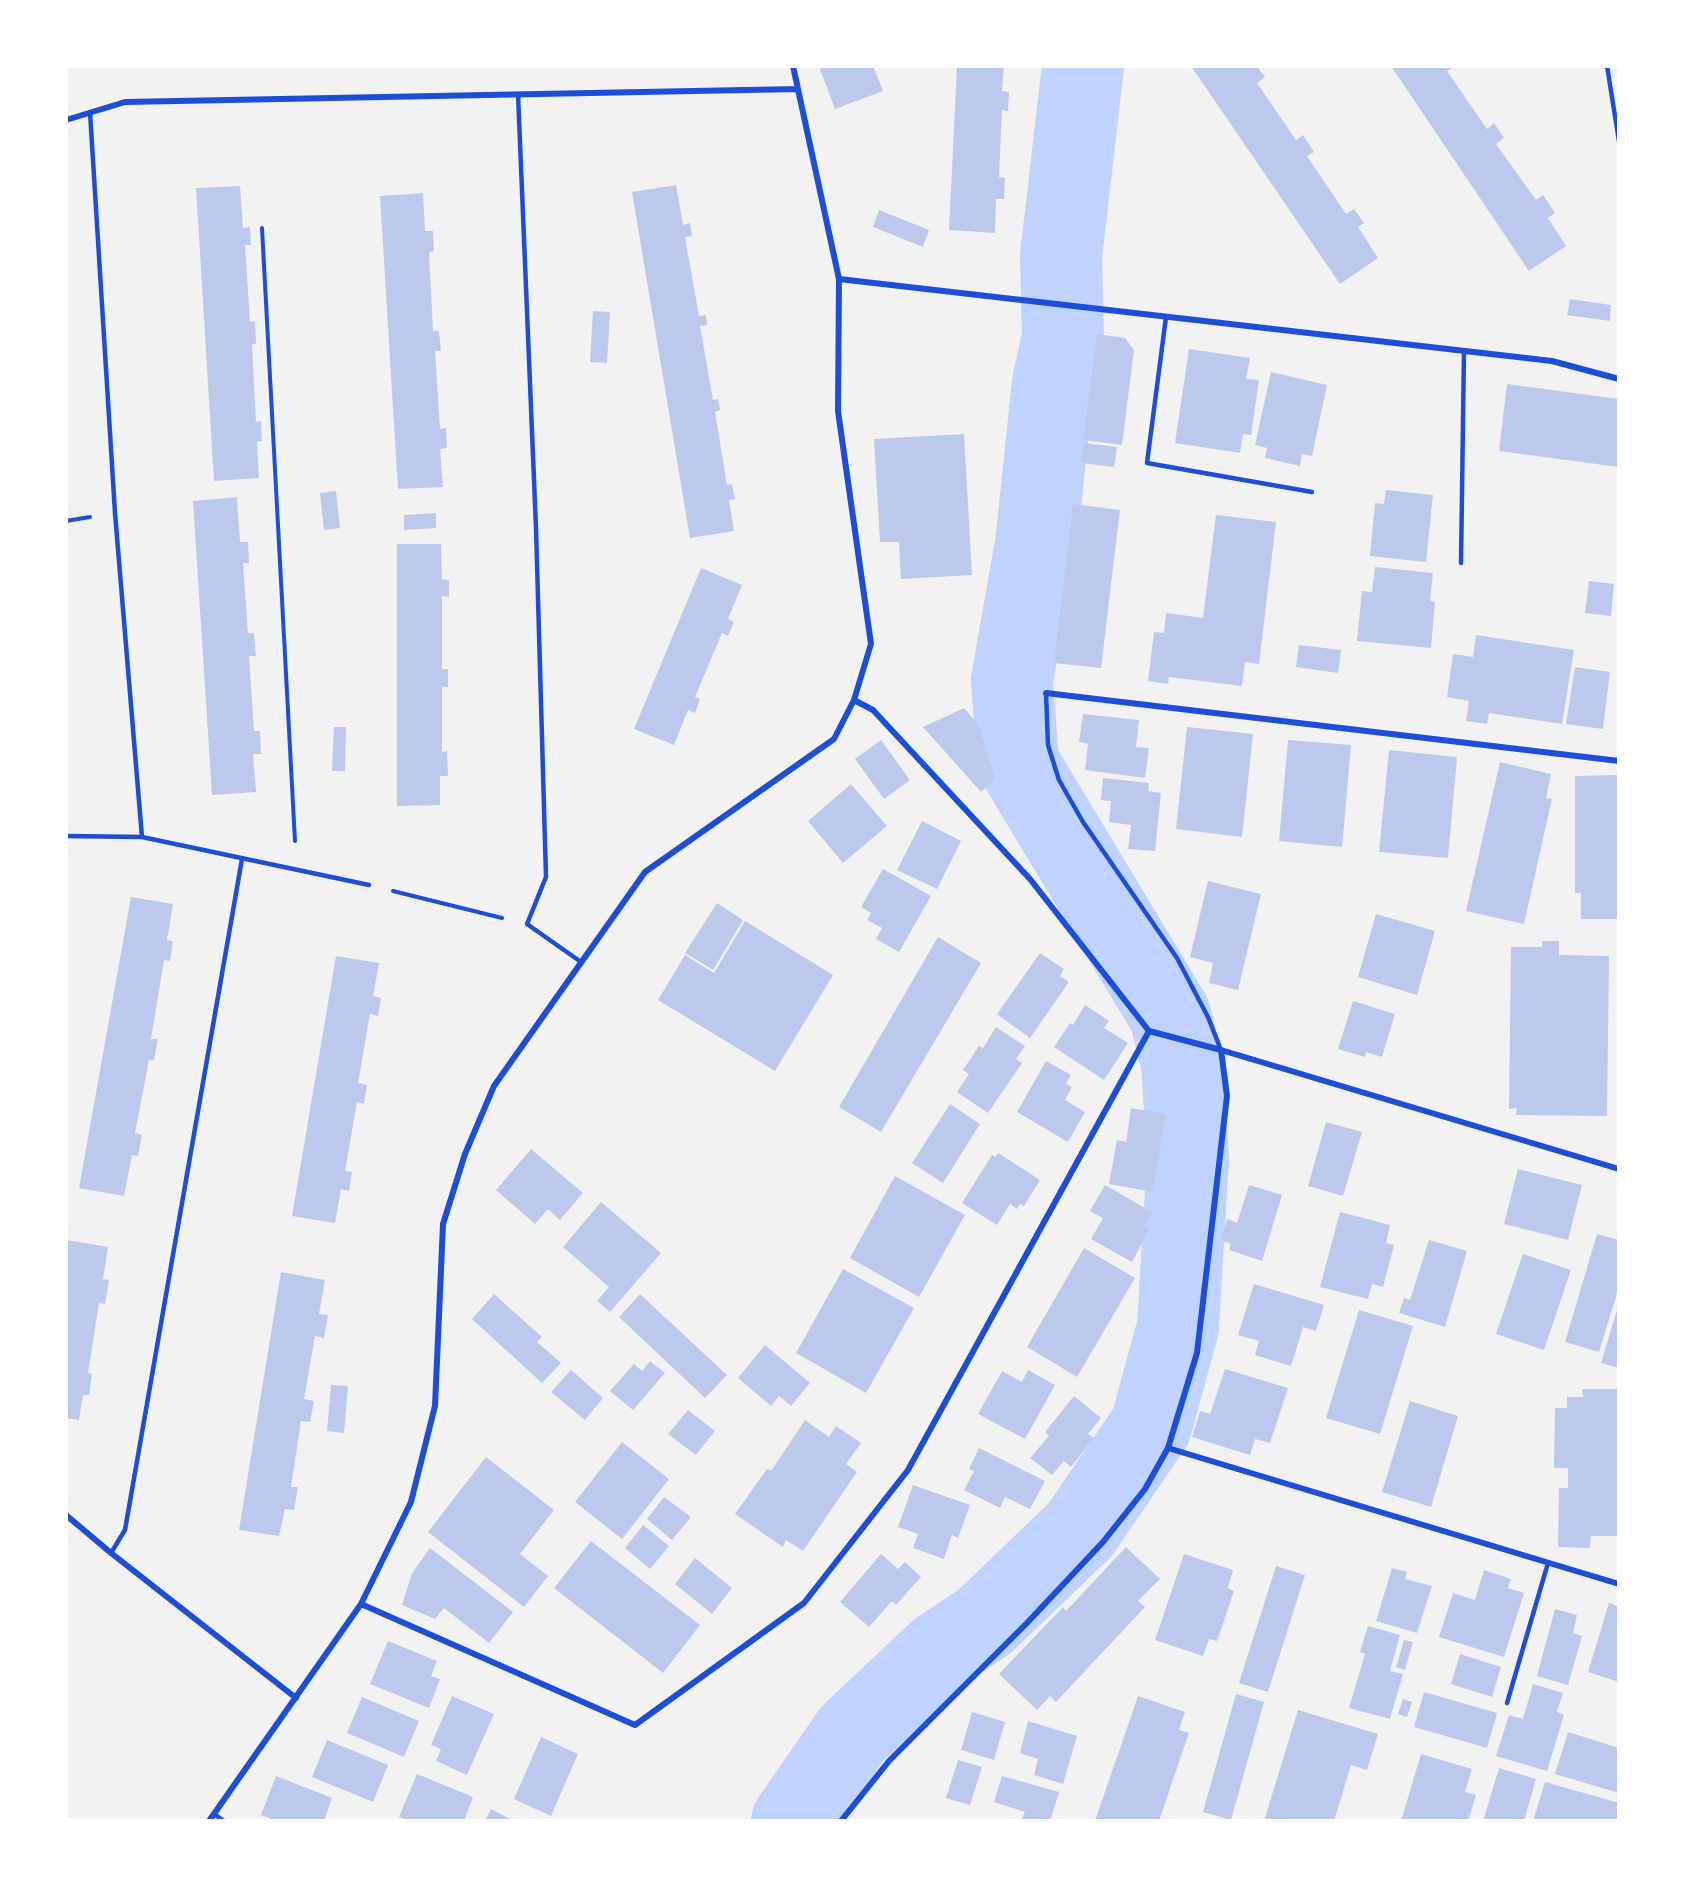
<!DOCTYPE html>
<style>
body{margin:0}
#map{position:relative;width:1685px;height:1887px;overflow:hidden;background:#f2f2f2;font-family:"Public Sans",sans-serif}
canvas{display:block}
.frame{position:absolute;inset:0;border:68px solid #fff;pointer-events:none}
</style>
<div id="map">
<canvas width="1685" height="1887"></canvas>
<div class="frame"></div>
</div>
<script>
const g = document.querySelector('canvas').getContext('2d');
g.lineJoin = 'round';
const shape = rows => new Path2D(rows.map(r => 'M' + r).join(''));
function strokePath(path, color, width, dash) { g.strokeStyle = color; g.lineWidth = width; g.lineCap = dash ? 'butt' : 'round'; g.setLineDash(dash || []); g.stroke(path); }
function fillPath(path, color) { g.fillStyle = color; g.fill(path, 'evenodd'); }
const river = shape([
 [792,1821,852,1734,939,1652,984,1622,1080,1530,1151,1426,1178,1327,1188,1159,1182,1063,1170,1015,1018,763,1012,680,1036,544,1053,383,1063,337,1061,256,1083,66]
]);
const building = shape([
 [827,66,873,66,883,91,835,109,820,69],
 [957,66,1004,66,1002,91,1009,92,1008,111,1002,110,999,177,1005,178,1004,199,996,199,995,233,949,230],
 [1191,66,1246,66,1247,68,1257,66,1265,77,1257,83,1296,140,1303,135,1314,152,1307,156,1346,214,1354,209,1364,223,1358,227,1378,258,1340,284],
 [1391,66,1456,66,1447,71,1487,129,1494,123,1504,138,1496,144,1536,200,1543,195,1555,213,1548,218,1566,246,1529,271],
 [676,185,683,225,690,223,692,236,685,237,699,316,706,315,707,325,700,326,713,400,718,399,720,410,715,412,727,485,732,484,735,499,729,500,734,531,690,538,632,192],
 [240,186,243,228,250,227,251,245,245,245,250,322,255,321,256,344,252,344,256,422,261,421,262,441,257,442,259,478,214,481,196,188],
 [423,193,425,231,433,231,434,251,429,252,433,331,439,331,441,351,435,351,440,429,446,428,447,448,440,449,443,487,398,489,380,196],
 [879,210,929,230,923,247,873,227],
 [1570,299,1611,305,1610,321,1567,315],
 [593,311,610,312,607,363,590,362],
 [1097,334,1125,338,1134,350,1122,445,1083,440],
 [1189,349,1250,358,1246,379,1259,380,1251,435,1243,434,1240,453,1175,443],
 [1271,372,1327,385,1312,456,1302,454,1300,466,1265,458,1267,448,1255,445],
 [1507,384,1619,399,1619,467,1499,451],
 [964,434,972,575,901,579,899,542,880,542,874,439],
 [1084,443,1117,447,1114,467,1081,463],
 [1386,490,1433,495,1426,562,1370,556,1375,503,1384,504],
 [336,491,340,528,324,530,320,493],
 [237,497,240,542,248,542,249,563,243,563,248,633,254,633,256,656,249,656,254,731,260,731,261,754,253,754,256,792,212,795,193,501],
 [1073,504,1120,510,1101,668,1054,663],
 [436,513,436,528,404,530,404,515],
 [1216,515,1276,522,1259,664,1245,662,1242,686,1169,677,1168,684,1148,681,1154,632,1164,633,1166,613,1203,618],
 [397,544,441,544,442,579,449,580,449,597,442,596,442,669,448,669,448,687,442,687,442,752,447,751,448,776,440,776,440,805,397,806],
 [1375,567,1433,573,1430,601,1435,602,1431,648,1357,641,1362,591,1372,592],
 [701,568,742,585,728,619,734,622,728,636,722,633,695,697,700,699,695,713,688,710,674,745,634,729],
 [1589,581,1614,584,1611,616,1585,613],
 [1476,635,1574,650,1562,724,1489,713,1487,724,1466,721,1469,701,1447,697,1453,654,1473,657],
 [1299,645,1341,650,1338,673,1296,667],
 [1575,667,1610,672,1603,729,1566,724],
 [964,708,979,726,995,779,981,792,923,727],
 [1083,714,1139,720,1136,747,1149,748,1145,778,1085,770,1088,744,1079,742],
 [334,727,346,727,345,771,332,771],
 [1187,727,1253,734,1242,837,1176,829],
 [881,740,910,780,884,799,855,759],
 [1288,740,1351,745,1342,847,1279,841],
 [1389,750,1457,757,1448,858,1379,852],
 [1500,762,1551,774,1546,798,1552,799,1524,924,1466,911],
 [1619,775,1618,919,1581,919,1581,893,1575,893,1575,776],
 [1103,778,1149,783,1148,791,1161,793,1155,851,1128,849,1131,825,1109,822,1111,801,1101,800],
 [851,784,887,826,843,863,808,821],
 [922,821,961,841,937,889,897,870],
 [883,869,931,896,899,952,876,939,882,928,867,920,871,913,861,907],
 [1208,881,1261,894,1238,990,1209,983,1213,963,1190,957],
 [131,897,173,904,167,940,173,941,170,961,164,960,151,1039,158,1039,154,1060,149,1060,135,1133,142,1135,138,1156,132,1155,124,1196,79,1188],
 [717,903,743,920,713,970,685,953],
 [1376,914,1435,931,1417,995,1358,977],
 [745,921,833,975,775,1071,658,1000,685,955,714,973],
 [938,937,981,963,881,1132,839,1107],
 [1542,941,1559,941,1559,955,1609,956,1607,1116,1516,1115,1517,1108,1509,1109,1511,947,1542,947],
 [1040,953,1064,969,1060,976,1069,982,1030,1038,997,1014],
 [336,956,379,963,373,996,381,998,378,1016,370,1014,358,1083,367,1085,364,1104,357,1102,345,1171,352,1172,349,1191,341,1189,335,1223,292,1216],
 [1353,1001,1395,1014,1382,1057,1366,1052,1365,1057,1338,1049],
 [1085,1005,1109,1021,1104,1028,1128,1043,1104,1080,1054,1047,1070,1023,1073,1025],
 [996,1027,1025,1046,1016,1059,1022,1063,988,1113,957,1092,969,1074,963,1070,979,1046,983,1048],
 [1046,1061,1071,1075,1066,1084,1072,1087,1065,1100,1085,1112,1068,1142,1017,1112],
 [950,1104,980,1124,943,1183,912,1163],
 [1131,1108,1166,1114,1153,1192,1109,1184,1117,1140,1126,1142],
 [1326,1122,1362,1132,1343,1196,1308,1186],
 [531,1149,583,1193,560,1220,548,1209,535,1224,496,1190],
 [998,1153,1040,1180,1024,1206,1020,1204,1017,1209,1010,1204,997,1225,962,1203,992,1155,996,1157],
 [1518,1169,1582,1185,1568,1240,1504,1224],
 [895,1176,965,1215,919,1297,850,1258],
 [1105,1185,1152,1212,1144,1227,1149,1230,1132,1262,1091,1239,1103,1218,1090,1211],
 [1249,1185,1282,1195,1262,1261,1229,1250,1231,1244,1221,1240,1227,1219,1237,1223],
 [601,1202,661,1253,610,1312,597,1301,609,1287,563,1247],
 [1340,1212,1390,1225,1386,1243,1394,1245,1383,1287,1372,1284,1368,1299,1320,1287],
 [1597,1234,1619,1240,1619,1287,1599,1352,1565,1342],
 [66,1240,108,1247,103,1279,109,1280,105,1304,99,1303,88,1373,92,1374,89,1395,83,1395,79,1420,66,1418],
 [1429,1240,1467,1251,1445,1327,1399,1313,1404,1298,1410,1300],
 [1084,1248,1135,1278,1077,1377,1027,1347],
 [1523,1254,1571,1270,1544,1350,1496,1334],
 [843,1269,914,1308,866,1393,796,1353],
 [281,1272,325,1280,319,1314,328,1315,324,1338,315,1336,304,1399,314,1401,310,1422,301,1421,291,1487,298,1487,294,1510,285,1509,279,1536,239,1530],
 [1254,1284,1324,1305,1316,1331,1303,1327,1291,1366,1255,1355,1259,1341,1238,1335],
 [494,1294,542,1337,537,1342,561,1363,542,1383,472,1319],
 [640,1294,727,1375,705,1398,619,1317],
 [1619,1303,1619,1368,1601,1363],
 [1359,1310,1413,1326,1380,1434,1326,1418],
 [765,1345,810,1383,791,1406,779,1396,771,1406,738,1378],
 [650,1361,665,1373,633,1410,610,1391,634,1364,642,1371],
 [1225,1369,1288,1388,1270,1443,1255,1439,1250,1455,1192,1437,1200,1411,1210,1414],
 [571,1370,603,1398,585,1420,551,1392],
 [1028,1370,1055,1385,1025,1439,978,1414,1002,1371,1022,1382],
 [331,1385,348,1386,344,1433,327,1431],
 [1582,1389,1619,1389,1619,1536,1591,1536,1590,1548,1558,1547,1559,1488,1568,1488,1568,1468,1554,1468,1555,1408,1567,1408,1567,1397,1583,1397],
 [1074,1396,1101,1418,1088,1434,1094,1438,1071,1467,1064,1461,1052,1475,1030,1458,1049,1436,1045,1432],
 [1410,1401,1458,1416,1431,1507,1382,1492],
 [688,1410,715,1431,696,1455,668,1434],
 [805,1420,829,1437,836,1426,861,1443,846,1464,857,1472,803,1551,786,1540,783,1547,735,1514,767,1469,771,1471],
 [622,1442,669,1479,622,1539,575,1502],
 [979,1448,1045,1481,1030,1509,1005,1497,1000,1508,964,1490,974,1471,969,1469],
 [486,1457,554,1510,520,1554,548,1576,524,1607,428,1532],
 [913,1485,970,1505,958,1538,952,1535,944,1559,913,1548,918,1534,898,1527],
 [664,1497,691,1517,672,1540,647,1519],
 [643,1525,669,1546,650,1569,625,1548],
 [591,1541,700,1625,663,1673,554,1588],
 [1126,1547,1160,1579,1138,1601,1145,1607,1056,1702,1050,1696,1037,1710,999,1674,1063,1607,1066,1611],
 [430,1548,513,1612,489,1643,444,1608,435,1619,402,1605,412,1573],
 [881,1554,898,1569,905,1562,921,1577,896,1605,892,1601,869,1627,840,1602],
 [1184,1554,1233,1570,1228,1588,1234,1591,1217,1641,1209,1639,1203,1656,1155,1640],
 [695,1558,732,1588,712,1614,675,1584],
 [1276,1566,1305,1575,1268,1692,1239,1683],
 [1392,1568,1407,1572,1405,1579,1432,1586,1417,1633,1376,1621],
 [1484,1570,1511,1579,1508,1588,1524,1593,1504,1657,1439,1637,1453,1593,1475,1600],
 [1609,1603,1619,1607,1619,1682,1588,1672],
 [1555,1609,1577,1615,1573,1633,1582,1636,1568,1685,1537,1676],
 [1368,1626,1400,1635,1390,1671,1403,1674,1390,1719,1349,1708,1365,1654,1360,1652],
 [1404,1640,1413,1642,1405,1670,1396,1667],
 [388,1641,437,1661,431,1676,440,1679,429,1708,370,1684],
 [1460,1654,1501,1667,1492,1697,1451,1684],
 [1533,1684,1563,1693,1557,1712,1564,1715,1547,1771,1496,1756,1509,1715,1523,1719],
 [1424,1692,1497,1713,1487,1748,1414,1727],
 [1236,1694,1264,1702,1231,1820,1203,1812],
 [452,1696,494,1714,467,1775,436,1761,441,1749,431,1745],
 [1138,1696,1185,1712,1179,1730,1189,1733,1159,1821,1095,1821],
 [362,1697,419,1721,404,1757,347,1733],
 [1403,1699,1412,1702,1407,1717,1398,1714],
 [1298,1710,1378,1734,1367,1770,1351,1765,1334,1821,1264,1821],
 [972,1712,1005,1722,994,1760,961,1750],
 [1028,1721,1077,1736,1063,1784,1034,1775,1038,1759,1020,1753],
 [1568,1732,1619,1748,1619,1793,1555,1774],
 [541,1737,578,1754,551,1816,514,1799],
 [327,1740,388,1765,373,1802,312,1777],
 [1421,1754,1472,1769,1465,1792,1476,1795,1468,1821,1401,1821],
 [958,1760,982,1767,970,1805,946,1798],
 [1499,1768,1536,1779,1524,1821,1483,1821],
 [417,1774,473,1797,464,1821,409,1821,399,1817],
 [276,1776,332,1798,324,1821,277,1821,261,1815],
 [1002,1776,1059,1792,1050,1821,1029,1821,1022,1819,1025,1812,994,1802],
 [1545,1782,1619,1803,1619,1821,1533,1821],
 [491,1809,514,1821,485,1821]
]);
const path = shape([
 [262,228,295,841],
 [66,521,90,517],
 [393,891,502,918]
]);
const service = shape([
 [1607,66,1619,141],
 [518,94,536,528,546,877,527,924,581,962],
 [90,112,115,513,142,837],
 [1166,317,1147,463,1312,492],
 [1461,563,1464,351],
 [1046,693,1048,745,1059,780,1083,822,1177,958,1208,1017,1221,1050],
 [66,836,142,837,369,885],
 [111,1553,125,1530,242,859],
 [1507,1703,1548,1563],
 [214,1814,224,1821]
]);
const minor = shape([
 [66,120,125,102,797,89],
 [839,279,1552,361,1619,379],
 [1046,693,1619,761],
 [854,700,873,710,1030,879,1149,1031],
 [1168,1448,1619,1584],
 [66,1515,111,1553,296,1698],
 [361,1604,635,1725,804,1603,908,1470,1149,1031,1221,1050,1619,1169],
 [209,1821,361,1604,411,1502,435,1406,443,1224,465,1154,494,1086,645,872,834,739,854,700,871,644,838,411,839,279,793,66],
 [841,1821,889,1761,1027,1623,1103,1542,1145,1489,1168,1448,1197,1353,1227,1096,1221,1050]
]);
strokePath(river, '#bfd3fe', 82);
fillPath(building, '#bdc9ec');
strokePath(path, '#1d4ed8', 4);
strokePath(service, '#1d4ed8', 4.5);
strokePath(minor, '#1d4ed8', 6);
</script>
